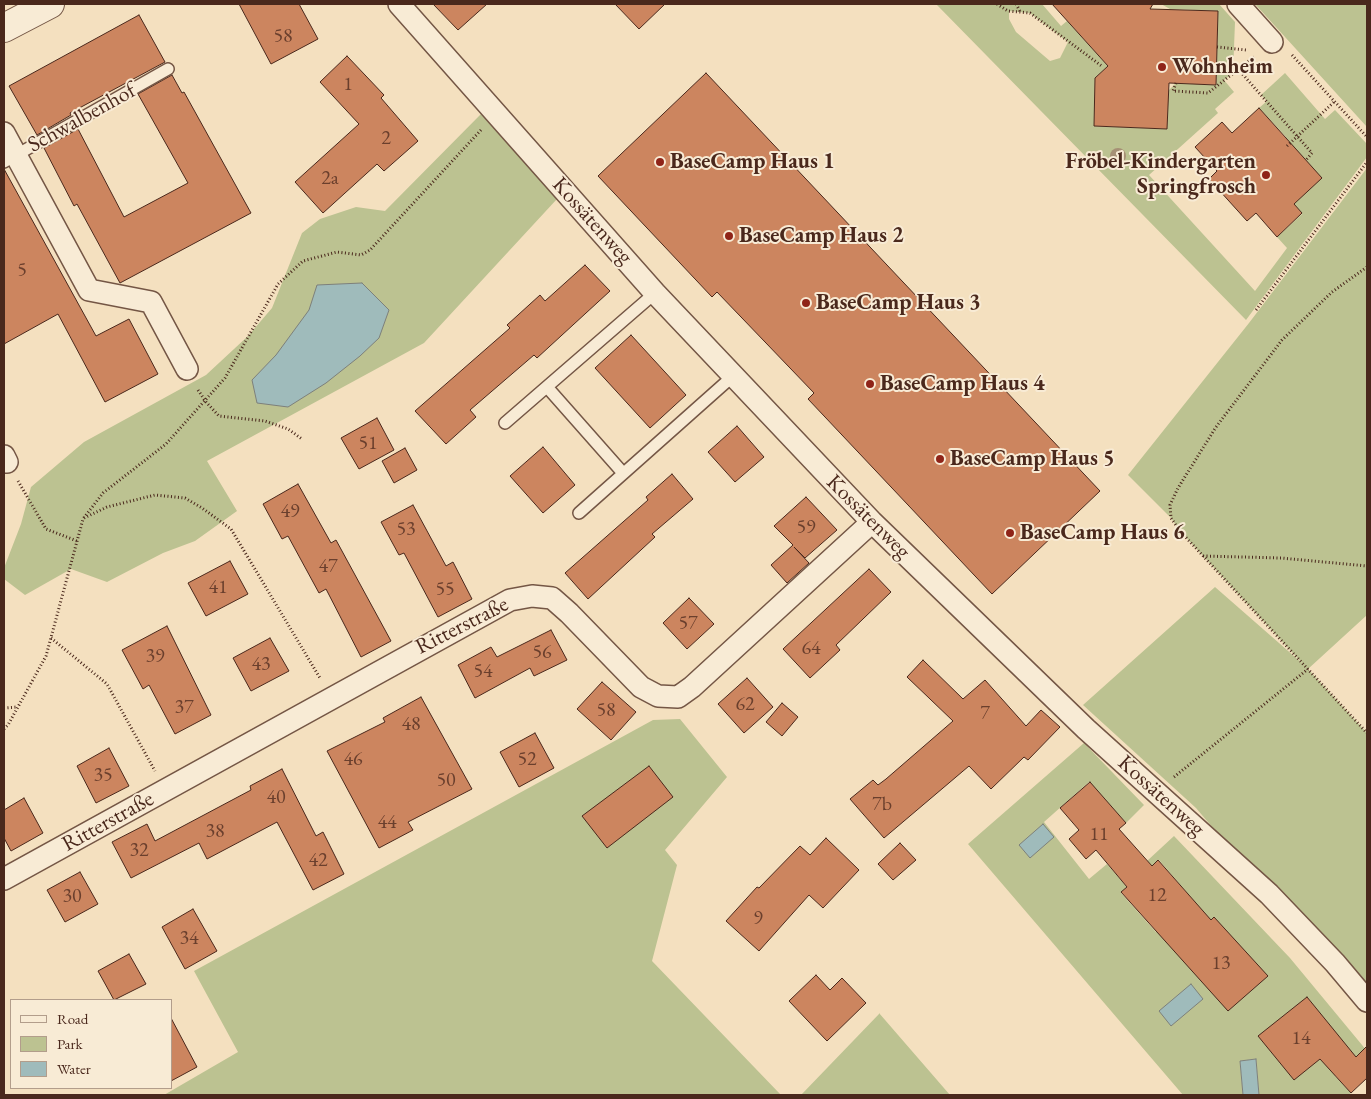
<!DOCTYPE html>
<meta charset="utf-8">
<style>
body{margin:0}
#map{position:relative;width:1371px;height:1099px;overflow:hidden;background:#f4e0bf;font-family:"EB Garamond",serif}
canvas{display:block}
.frame{position:absolute;inset:0;border:5px solid #4a281c;pointer-events:none}
.legend{position:absolute;left:10px;top:999px;width:162px;height:90px;box-sizing:border-box;background:#f8ebd5;border:1px solid #b29d8b;margin:0;padding:6px 9px;list-style:none;font-size:15px;color:#4a281c}
.legend li{display:flex;align-items:center;gap:10px;height:25px}
.legend b{width:25px;border:1px solid #b29d8b}
</style>
<div id="map">
<canvas width="1371" height="1099"></canvas>
<div class="frame"></div>
<ul class="legend">
<li><b style="height:6px;background:#f8ebd5"></b>Road</li>
<li><b style="height:14px;background:#bcc291"></b>Park</li>
<li><b style="height:14px;background:#9fbbbb"></b>Water</li>
</ul>
</div>
<script>
const g = document.querySelector('canvas').getContext('2d');
g.lineJoin = 'round';
function fillPath(path, color) { g.fillStyle = color; g.fill(path, 'evenodd'); }
const shape = rows => new Path2D(rows.map(r => 'M' + r).join(''));
function strokePath(path, color, width, dash) { g.strokeStyle = color; g.lineWidth = width; g.lineCap = dash ? 'butt' : 'round'; g.setLineDash(dash || []); g.stroke(path); }
function write(font, color, halo, rows, align = 'center') {
  g.font = font + ' "EB Garamond",serif'; g.lineWidth = 4; g.setLineDash([]); g.textBaseline = 'middle'; g.strokeStyle = halo; g.fillStyle = color; for (const [text, x, y, turn = 0] of rows) {
    g.save(); g.translate(x, y); g.rotate((+turn || 0) * Math.PI / 180); g.textAlign = isNaN(turn) ? turn : align; if (halo) g.strokeText(text, 0, 0); g.fillText(text, 0, 0); g.restore();
  }
}
const green = shape([
 [936,4,1042,4,1061,26,1067,21,1108,66,1095,78,1094,126,1167,129,1168,91,1176,83,1216,85,1218,11,1170,9,1161,4,1219,4,1235,22,1233,73,1224,80,1234,92,1215,109,1218,113,1149,175,1255,291,1287,248,1277,237,1302,214,1294,204,1282,141,1286,137,1259,108,1267,101,1261,95,1285,73,1325,119,1335,110,1367,144,1367,157,1246,320],
 [1009,11,1030,13,1068,42,1060,58,1050,61,1016,32,1009,19],
 [1255,4,1367,4,1367,127],
 [481,114,557,199,424,343,207,461,237,511,195,541,163,553,107,582,71,569,25,595,4,579,4,568,21,524,31,487,84,442,206,375,248,336,272,308,302,233,320,219,356,207,385,211],
 [1367,168,1367,615,1308,669,1367,733,1367,1001,1269,894,1196,808,1083,705,1215,587,1303,664,1180,531,1171,518,1128,475,1249,323],
 [680,719,727,777,665,850,677,865,652,961,781,1095,164,1095,238,1052,194,971,653,720],
 [1084,743,1144,805,1126,823,1089,782,1044,822,1089,879,1107,864,1127,887,1121,893,1156,932,1193,900,1159,860,1152,866,1147,861,1174,836,1290,958,1367,1051,1367,1059,1361,1053,1335,1076,1351,1093,1348,1095,1259,1095,1256,1059,1240,1061,1243,1095,1183,1095,968,844],
 [879,1013,950,1095,801,1095,879,1014]
]);
const water = shape([
 [362,283,389,310,379,338,360,356,326,383,288,407,257,403,252,380,276,355,309,310,317,285,362,283],
 [1043,824,1054,837,1030,858,1019,845,1043,824],
 [1191,984,1203,999,1171,1026,1159,1011,1191,984],
 [1256,1059,1259,1095,1243,1095,1240,1061,1256,1059]
]);
const building = shape([
 [239,4,299,4,318,39,271,64,239,4],
 [433,4,487,4,458,30,433,4],
 [615,4,665,4,639,29,615,4],
 [1052,4,1153,4,1150,9,1218,11,1216,85,1169,83,1167,129,1094,126,1095,78,1108,66,1052,4],
 [139,15,165,62,70,113,71,115,37,135,9,86,139,15],
 [347,56,384,95,381,98,418,141,384,171,377,164,323,213,295,182,359,124,320,82,347,56],
 [706,73,1100,491,992,594,808,399,814,393,717,292,712,297,598,176,706,73],
 [172,75,182,93,184,92,251,213,120,283,77,204,74,206,44,148,78,129,124,217,188,183,138,94,172,75],
 [1259,108,1322,178,1294,204,1302,213,1277,237,1256,213,1247,221,1209,179,1217,171,1195,147,1222,122,1232,133,1259,108],
 [4,169,96,336,129,319,158,374,105,402,58,314,4,344,4,169],
 [585,265,610,291,537,358,534,355,470,410,476,417,446,444,415,411,510,328,507,325,540,295,545,301,585,265],
 [631,335,686,395,650,428,595,368,631,335],
 [377,418,394,450,359,469,341,438,377,418],
 [737,426,764,457,735,482,708,452,737,426],
 [543,447,575,485,543,513,510,476,543,447],
 [405,448,417,470,394,483,382,461,405,448],
 [672,474,693,499,652,534,655,537,588,599,565,573,648,500,646,497,672,474],
 [298,484,331,543,336,540,391,641,361,657,326,589,319,593,288,536,282,539,263,504,298,484],
 [806,497,837,530,805,558,794,547,809,563,787,583,771,565,793,545,774,526,806,497],
 [413,505,446,566,453,562,472,599,438,617,404,553,399,555,381,522,413,505],
 [230,561,248,594,206,616,188,583,230,561],
 [869,569,891,592,836,645,840,650,810,678,783,649,869,569],
 [689,598,714,624,687,649,663,623,689,598],
 [167,626,211,715,175,734,149,685,143,689,122,650,167,626],
 [551,630,567,660,534,676,530,668,475,698,458,665,491,647,497,657,551,630],
 [270,638,289,671,251,691,233,658,270,638],
 [923,660,963,699,985,680,1026,726,1041,710,1060,727,1028,760,1024,757,991,789,969,766,884,838,850,799,873,780,878,785,886,779,953,721,907,677,923,660],
 [747,678,773,707,744,733,718,704,747,678],
 [602,682,636,712,611,740,577,709,602,682],
 [421,697,472,789,408,822,413,830,379,848,327,751,385,722,383,718,421,697],
 [782,703,798,717,782,736,766,722,782,703],
 [535,733,554,768,519,787,500,752,535,733],
 [109,748,129,786,96,803,77,766,109,748],
 [649,766,673,797,607,848,582,816,649,766],
 [282,769,316,836,323,832,344,874,313,890,277,822,207,859,199,843,131,878,112,842,147,824,155,841,251,790,250,786,282,769],
 [1090,782,1126,823,1119,829,1152,866,1158,860,1211,920,1214,917,1268,976,1228,1011,1121,892,1127,887,1096,850,1086,859,1069,839,1079,830,1060,808,1090,782],
 [24,798,43,833,11,851,4,838,4,810,24,798],
 [826,838,859,870,823,908,809,895,759,951,726,921,757,887,759,888,800,846,810,855,826,838],
 [900,843,916,860,893,880,878,864,900,843],
 [80,872,98,904,65,922,47,890,80,872],
 [193,909,217,951,185,969,162,927,193,909],
 [129,954,146,984,114,1000,98,971,129,954],
 [816,975,830,990,842,978,866,1003,827,1041,789,1001,816,975],
 [1307,997,1356,1057,1367,1046,1367,1078,1351,1093,1320,1059,1294,1080,1258,1036,1307,997],
 [171,1018,197,1067,171,1081,171,1018]
]);
const path = shape([
 [997,4,1008,11,1030,13,1103,67],
 [1016,4,1021,13],
 [1217,47,1246,50],
 [1292,55,1367,137],
 [1238,69,1312,153,1306,160],
 [1176,83,1173,91,1208,93,1254,57],
 [1287,146,1334,102],
 [1367,267,1332,292,1282,340,1216,427,1178,488,1170,505,1171,518,1180,531,1367,733],
 [1256,310,1367,162],
 [198,390,206,402,219,416,265,421,288,429,302,439],
 [18,481,46,529,77,541],
 [84,518,107,507,155,495,185,498,202,508,231,529,320,678],
 [1203,556,1281,558,1367,566],
 [51,638,107,684,155,771],
 [4,708,17,707],
 [4,729,8,725,46,656,83,519,103,493,166,444,225,378,278,284,303,261,337,252,361,255,370,250,481,130],
 [1174,777,1308,669]
]);
const service = shape([
 [4,162,168,69],
 [547,387,623,473],
 [505,423,655,293],
 [579,513,733,376]
]);
const minor = shape([
 [399,4,655,293,872,522,1086,729,1269,894,1335,963,1367,1001],
 [1238,4,1272,42],
 [4,133,89,290,151,302,187,369],
 [4,456,7,462],
 [4,879,510,600,532,596,552,598,569,613,641,687,658,696,678,697,692,687,872,522]
]);
const tertiary = shape([
 [4,28,50,4]
]);
const trees = [
 [1118,156]
];
const markers = [
 [1162,67,5,"#8f2418"],
 [660,162,5,"#8f2418"],
 [1266,175,5,"#8f2418"],
 [729,236,5,"#8f2418"],
 [806,303,5,"#8f2418"],
 [870,384,5,"#8f2418"],
 [940,459,5,"#8f2418"],
 [1010,533,5,"#8f2418"]
];
const numberNames = [
 ["58",283,37],
 ["1",348,85],
 ["2",386,139],
 ["2a",330,179],
 ["5",22,271],
 ["51",368,444],
 ["49",290,512],
 ["59",806,528],
 ["53",406,530],
 ["47",328,567],
 ["41",218,588],
 ["55",445,590],
 ["57",688,624],
 ["64",811,649],
 ["56",542,653],
 ["39",155,657],
 ["43",261,665],
 ["54",483,672],
 ["62",745,705],
 ["37",184,708],
 ["58",606,711],
 ["7",985,714],
 ["48",411,725],
 ["46",353,760],
 ["52",527,760],
 ["35",103,776],
 ["50",446,781],
 ["40",276,798],
 ["7b",882,805],
 ["44",387,823],
 ["38",215,832],
 ["11",1099,835],
 ["32",139,851],
 ["42",318,861],
 ["12",1157,896],
 ["30",72,897],
 ["9",758,919],
 ["34",189,939],
 ["13",1221,964],
 ["14",1301,1039]
];
const poiNames = [
 ["Wohnheim",1172,67],
 ["BaseCamp Haus 1",670,162],
 ["Fröbel-Kindergarten",1256,162,"right"],
 ["Springfrosch",1256,187,"right"],
 ["BaseCamp Haus 2",739,236],
 ["BaseCamp Haus 3",816,303],
 ["BaseCamp Haus 4",880,384],
 ["BaseCamp Haus 5",950,459],
 ["BaseCamp Haus 6",1020,533]
];
const streetNames = [
 ["Schwalbenhof",82,118,-29],
 ["Kossätenweg",592,221,48],
 ["Kossätenweg",868,517,45],
 ["Ritterstraße",462,626,-27],
 ["Kossätenweg",1161,796,42],
 ["Ritterstraße",108,822,-29]
];
fillPath(green, '#bcc291');
fillPath(water, '#9fbbbb');
strokePath(water, '#7d807b', 1);
fillPath(building, '#cc855f');
strokePath(building, '#4a281c', 1);
strokePath(service, '#745645', 14);
strokePath(minor, '#745645', 24);
strokePath(tertiary, '#745645', 30);
strokePath(path, '#4a281c', 3, [1, 2.5]);
strokePath(service, '#f8ebd5', 11);
strokePath(minor, '#f8ebd5', 21);
strokePath(tertiary, '#f8ebd5', 28);
g.fillStyle = '#a69075';
for (const [x, y] of trees) { g.beginPath(); g.arc(x, y, 8, 0, 2 * Math.PI); g.fill(); }
for (const [x, y, r, color] of markers) { const dot = new Path2D(); dot.arc(x, y, r, 0, 2 * Math.PI); g.fillStyle = color; g.fill(dot); strokePath(dot, '#f8ebd5', 2); }
write('20px', '#6a3f2d', null, numberNames);
write('bold 22px', '#4a281c', '#f8ebd5', poiNames, 'left');
write('22px', '#4a281c', '#f8ebd5', streetNames);
</script>
